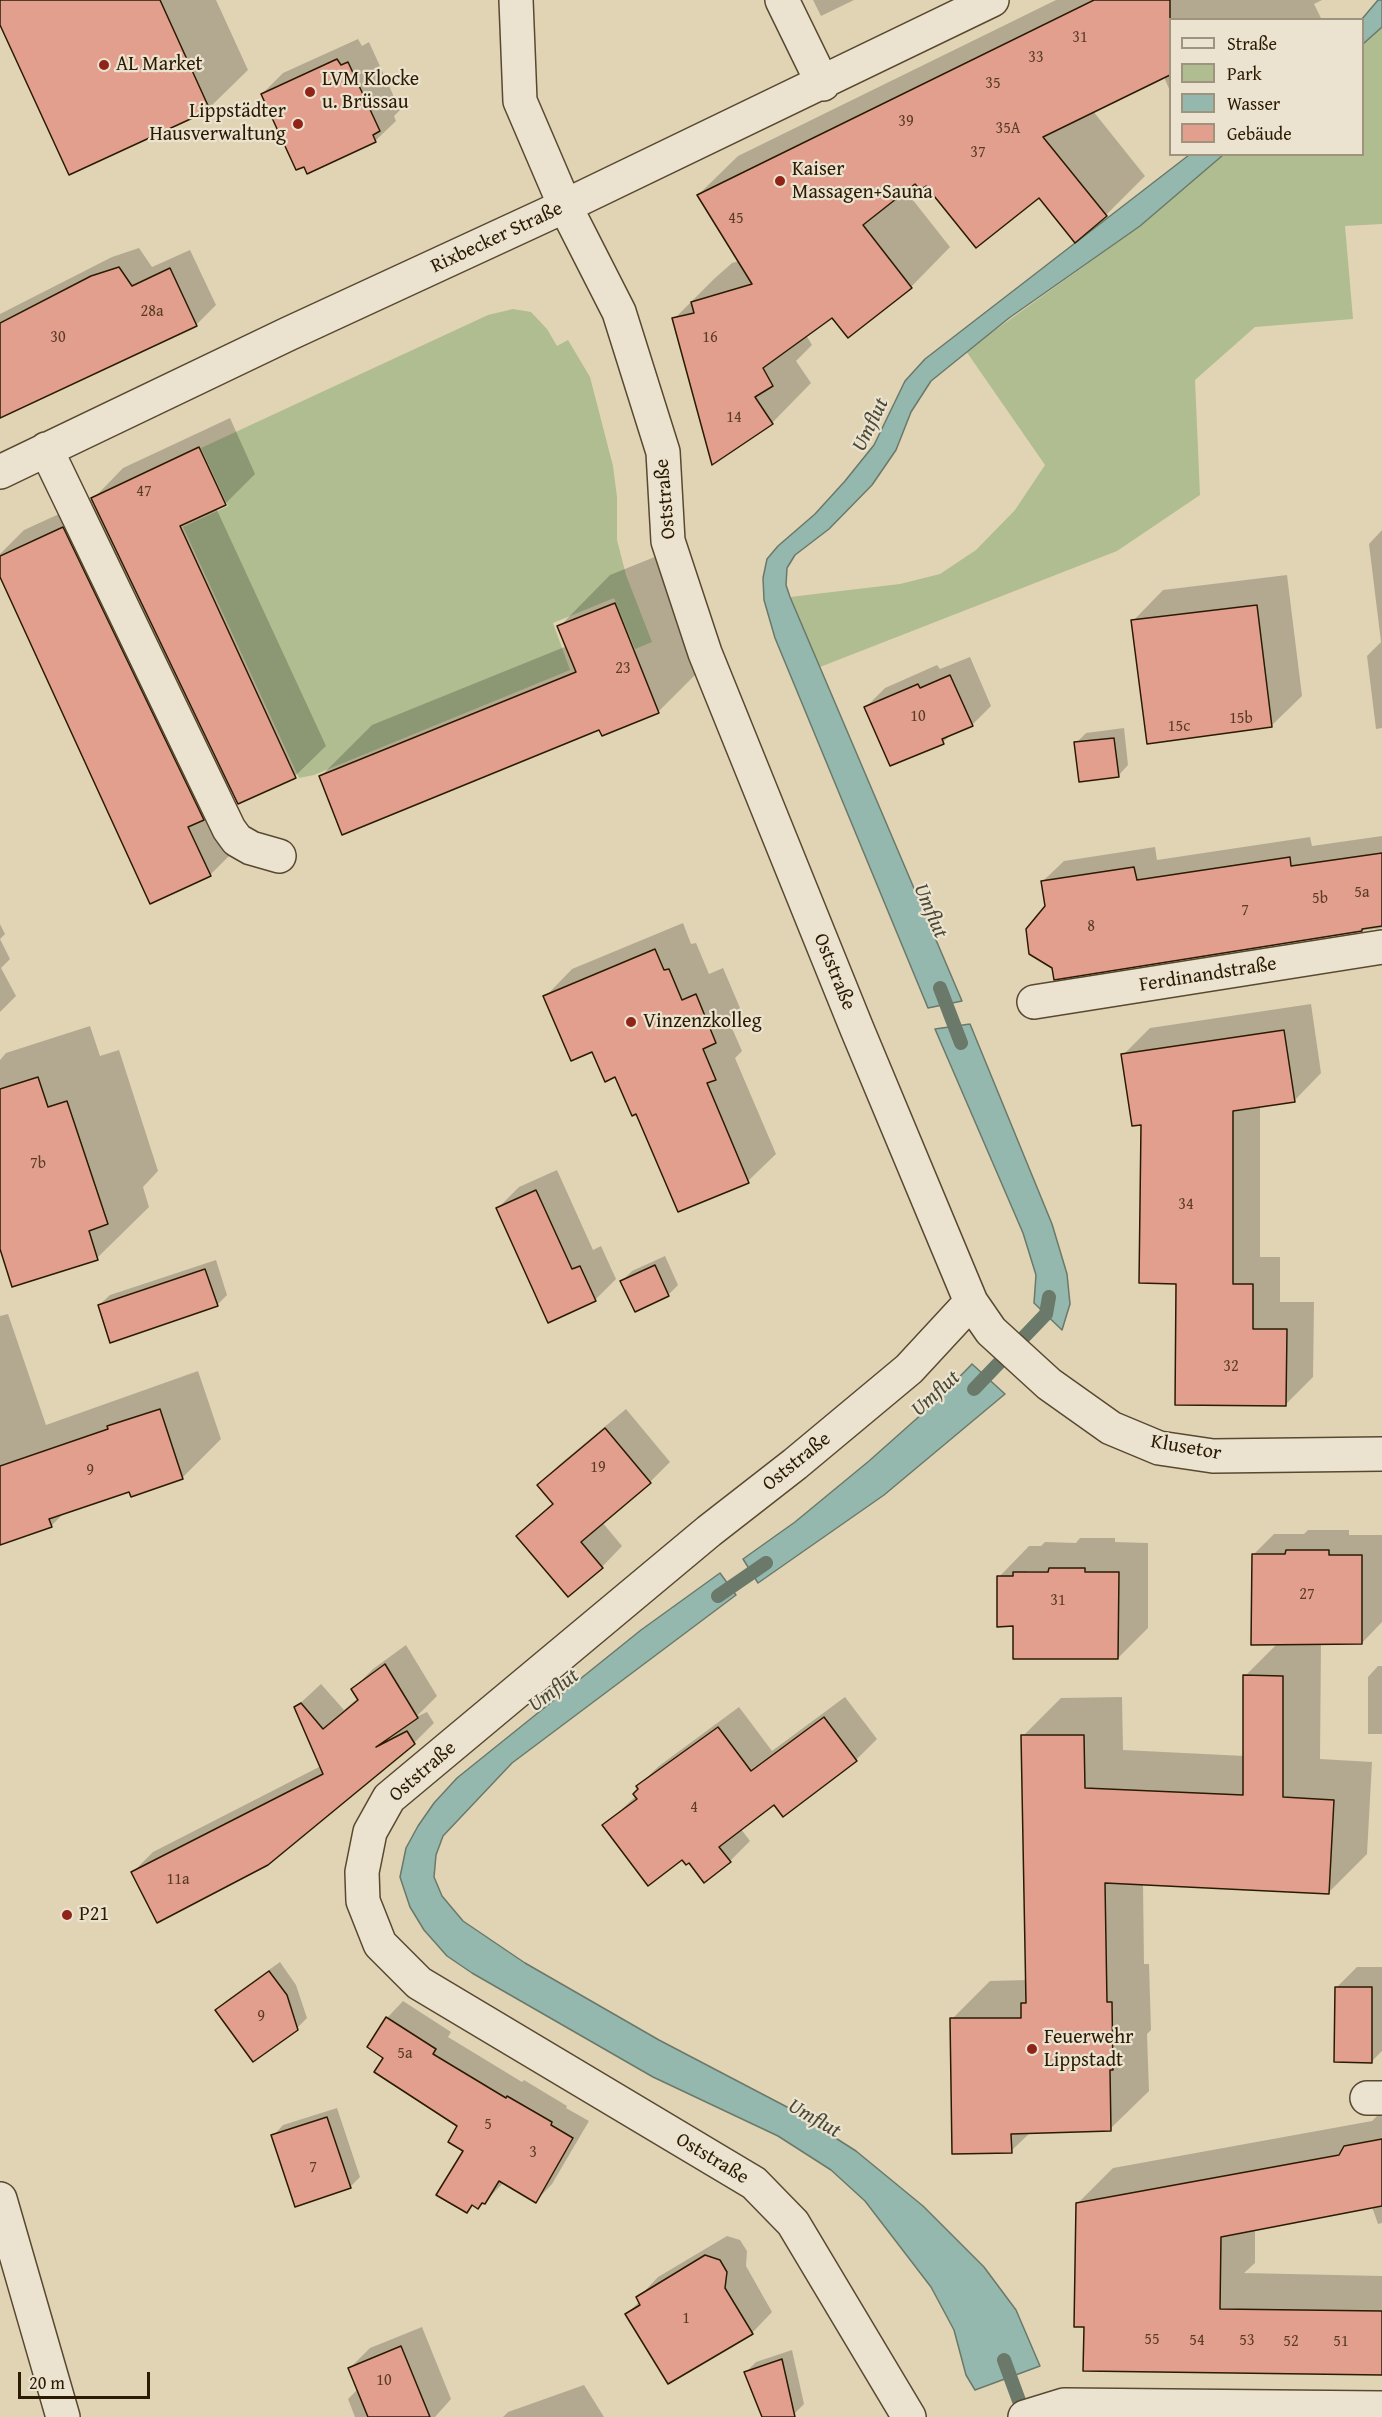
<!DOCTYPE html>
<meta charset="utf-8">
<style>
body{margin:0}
#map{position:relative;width:1382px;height:2417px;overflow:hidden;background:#e0d4b5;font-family:"Gentium Book Plus",serif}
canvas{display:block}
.legend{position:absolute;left:1169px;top:18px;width:195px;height:138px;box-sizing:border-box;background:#ebe3cf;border:2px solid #9e937d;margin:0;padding:8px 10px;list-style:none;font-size:18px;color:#2b1b03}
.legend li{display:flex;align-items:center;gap:12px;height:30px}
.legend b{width:30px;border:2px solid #9e937d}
.scale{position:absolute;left:18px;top:2372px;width:132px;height:27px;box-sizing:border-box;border:3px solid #2b1b03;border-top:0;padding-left:8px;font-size:18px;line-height:21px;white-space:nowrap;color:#2b1b03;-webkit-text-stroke:4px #ebe3cf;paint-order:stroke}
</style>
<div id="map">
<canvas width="1382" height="2417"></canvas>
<ul class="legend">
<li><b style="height:8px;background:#ebe3cf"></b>Straße</li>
<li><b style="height:16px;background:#b0bd90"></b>Park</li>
<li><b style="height:16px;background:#94b8ad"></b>Wasser</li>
<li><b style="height:16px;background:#e39f8d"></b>Gebäude</li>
</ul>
<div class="scale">20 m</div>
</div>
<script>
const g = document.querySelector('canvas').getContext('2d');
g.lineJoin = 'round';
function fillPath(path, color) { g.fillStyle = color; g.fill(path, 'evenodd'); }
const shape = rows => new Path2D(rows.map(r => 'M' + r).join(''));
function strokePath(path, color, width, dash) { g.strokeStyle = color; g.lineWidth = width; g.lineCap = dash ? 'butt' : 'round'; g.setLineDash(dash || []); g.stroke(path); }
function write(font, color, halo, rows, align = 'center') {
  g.font = font + ' "Gentium Book Plus",serif'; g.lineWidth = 4.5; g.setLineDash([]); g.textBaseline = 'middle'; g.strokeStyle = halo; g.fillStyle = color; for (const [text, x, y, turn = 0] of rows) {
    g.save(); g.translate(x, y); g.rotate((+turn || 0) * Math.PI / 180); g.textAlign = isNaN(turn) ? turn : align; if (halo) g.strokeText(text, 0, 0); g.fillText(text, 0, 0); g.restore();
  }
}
const green = shape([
 [1382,27,1382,224,1345,226,1353,319,1255,327,1195,380,1200,495,1117,551,820,667,790,597,900,584,940,574,976,550,1015,510,1045,465,966,351,1140,226,1223,155,1362,154,1363,44],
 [513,309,531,312,547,329,557,346,568,340,590,377,613,466,617,497,617,540,626,575,652,642,635,649,614,598,553,623,570,670,314,775,299,778,183,527,228,506,201,448,488,315]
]);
const water = shape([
 [1378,0,1382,0,1382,27,1363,44,1362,19,1378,0],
 [1189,155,1223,155,1140,226,1009,318,931,381,911,412,896,450,872,485,829,529,795,555,787,568,786,585,790,597,962,1001,928,1008,775,638,764,600,763,578,767,559,778,546,815,514,845,481,874,445,905,381,925,359,1189,155],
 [970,1024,1052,1224,1067,1274,1070,1304,1062,1330,1034,1303,1036,1275,1023,1233,935,1029,970,1024],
 [972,1364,1005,1394,884,1495,758,1583,743,1559,795,1522,869,1461,932,1405,972,1364],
 [720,1573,736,1595,512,1763,443,1836,436,1855,434,1877,442,1896,463,1921,525,1963,659,2040,787,2107,856,2151,923,2206,984,2267,1016,2310,1040,2366,975,2390,966,2375,954,2330,931,2287,865,2201,831,2170,778,2136,653,2077,472,1973,447,1956,424,1930,410,1907,400,1877,406,1848,418,1826,434,1803,457,1778,641,1630,720,1573]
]);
const shadow = shape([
 [0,0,216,0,248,70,209,108,0,22],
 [813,0,854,0,821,16],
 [1056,0,1322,0,1314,4,1322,20,1170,20,1170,91,1164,77,1093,111,1145,176,1106,215,1039,196,915,182,905,190,950,247,911,287,848,336,832,316,806,335,812,345,796,361,811,383,772,423,713,462,674,319,714,279,732,263,739,261,698,195,738,156],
 [358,39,362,46,369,42,400,110,394,116,396,121,375,141,262,94,283,73],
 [139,248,152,267,190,250,216,305,196,325,0,417,0,314,112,257],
 [230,418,255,474,225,504,216,508,326,746,295,776,232,789,220,801,240,845,210,875,0,573,0,554,24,530,94,498,123,468],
 [1382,530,1382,728,1376,729,1367,656,1381,642,1369,544],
 [667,552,710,660,659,711,602,734,600,728,320,777,372,725,567,646,559,627,610,575],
 [1287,575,1302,696,1271,726,1133,621,1163,590],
 [970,657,991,706,972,725,952,734,943,742,866,707,885,688,937,665,940,669],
 [1124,728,1128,765,1118,776,1076,743,1086,733],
 [1382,836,1382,928,1053,967,1043,881,1064,861,1155,847,1157,860,1310,837,1312,846],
 [683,923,691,944,696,943,709,974,723,968,743,1015,731,1026,742,1051,735,1058,776,1154,748,1181,679,1210,637,1112,616,1075,545,997,572,969],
 [0,924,5,934,0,939,10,959,1,968,16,996,0,1012],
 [1311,1004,1321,1073,1294,1101,1260,1106,1260,1257,1280,1257,1280,1302,1314,1302,1313,1377,1286,1404,1177,1283,1143,1123,1123,1055,1150,1028],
 [90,1026,100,1056,119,1050,158,1171,143,1187,149,1207,97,1258,0,1244,0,1060,6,1053],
 [557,1170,593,1250,601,1246,616,1279,595,1300,498,1208,519,1187],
 [665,1256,678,1285,668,1295,622,1281,632,1271],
 [216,1260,227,1295,217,1305,99,1305,110,1295],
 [8,1314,46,1425,198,1371,221,1439,182,1478,130,1490,65,1512,51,1526,0,1543,0,1316],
 [626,1409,670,1462,650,1482,602,1522,622,1546,602,1567,518,1536,554,1503,539,1485,560,1464],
 [1308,1530,1349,1530,1349,1535,1382,1535,1382,1622,1362,1643,1321,1643,1320,1759,1372,1762,1367,1854,1328,1893,1143,1883,1144,1964,1149,1964,1151,2030,1147,2034,1149,2091,1110,2129,1031,2132,1011,2151,952,2019,990,1981,1027,1980,1023,1736,1061,1698,1122,1697,1123,1750,1245,1756,1245,1676,1278,1643,1253,1555,1274,1534,1304,1534],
 [1080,1538,1115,1538,1115,1542,1148,1543,1148,1628,1118,1658,1014,1625,999,1577,1029,1546,1041,1546,1045,1542,1076,1543],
 [1027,1571,1056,1571,1056,1574,1027,1574],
 [406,1645,437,1696,416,1717,427,1712,434,1723,414,1743,133,1872,153,1852,321,1766,295,1708,321,1684,344,1710,358,1698,353,1689,373,1669],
 [1378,1666,1382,1666,1382,1734,1368,1734,1368,1677],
 [845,1697,877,1739,856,1760,783,1815,775,1803,741,1829,750,1841,730,1861,689,1861,604,1826,636,1796,640,1789,638,1786,659,1766,739,1707,772,1751],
 [280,1962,296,1985,307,2018,297,2028,217,2010,227,2000],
 [1357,1967,1382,1967,1382,2051,1371,2062,1336,1988],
 [403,2001,451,2032,448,2037,522,2082,524,2080,567,2106,566,2108,589,2121,552,2184,536,2201,504,2182,485,2202,478,2207,473,2204,466,2211,465,2150,459,2126,385,2058,387,2018],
 [337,2108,360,2177,350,2187,273,2136,283,2125],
 [1382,2111,1382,2223,1378,2224,1372,2207,1255,2229,1255,2263,1244,2273,1382,2276,1382,2373,1085,2325,1077,2204,1113,2168,1372,2121],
 [727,2236,740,2240,747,2251,746,2266,772,2312,752,2333,627,2314,640,2301,638,2298,658,2277],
 [422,2327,451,2399,435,2417,355,2417,348,2399,358,2389,349,2369,370,2348],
 [792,2350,804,2404,794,2414,783,2417,763,2417,746,2372,756,2362],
 [584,2385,604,2417,503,2417,508,2412]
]);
const stream = shape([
 [940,988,961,1043],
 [974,1389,1046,1314,1049,1297],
 [718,1596,766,1563],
 [1004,2360,1025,2417]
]);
const building = shape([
 [0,0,160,0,210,110,69,175,0,25,0,0],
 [1094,0,1170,0,1170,75,1043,137,1107,216,1075,243,1039,198,976,248,926,186,920,190,915,184,863,225,912,288,848,338,832,318,763,368,773,386,755,397,773,424,712,465,672,318,694,313,691,302,752,284,697,195,1094,0],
 [337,59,341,65,348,62,380,131,373,135,376,142,307,174,304,167,296,170,261,94,337,59],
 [119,267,132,286,170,268,197,326,0,418,0,323,91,276,119,267],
 [199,447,226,505,180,526,296,778,238,804,91,498,199,447],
 [63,527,204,820,188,827,211,876,150,904,0,577,0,556,63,527],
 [615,603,659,713,602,736,599,730,342,835,319,776,576,672,557,626,615,603],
 [1257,605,1272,727,1147,744,1131,620,1257,605],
 [950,675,973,726,942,739,944,744,890,766,864,707,918,684,920,688,950,675],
 [1114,738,1119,777,1079,782,1074,742,1114,738],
 [1382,853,1382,926,1362,929,1362,931,1054,980,1052,968,1029,954,1026,929,1045,906,1041,881,1134,867,1137,880,1290,857,1291,866,1382,853],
 [655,949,664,970,669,969,682,1000,696,994,716,1043,703,1049,716,1080,707,1083,749,1183,678,1212,636,1114,632,1116,615,1077,605,1082,592,1052,571,1061,543,996,655,949],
 [1284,1030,1295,1102,1233,1111,1233,1284,1253,1284,1253,1329,1287,1329,1286,1406,1175,1405,1176,1284,1139,1283,1141,1125,1132,1126,1121,1054,1284,1030],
 [38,1077,48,1107,67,1101,108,1224,89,1231,98,1260,12,1287,0,1249,0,1089,38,1077],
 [536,1190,572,1269,580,1266,596,1301,548,1323,496,1208,536,1190],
 [655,1265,669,1296,635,1312,620,1281,655,1265],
 [205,1269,218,1306,110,1343,98,1305,205,1269],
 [160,1409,183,1479,131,1497,129,1492,49,1519,52,1527,0,1545,0,1466,108,1429,107,1426,160,1409],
 [605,1428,651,1483,581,1542,603,1568,568,1597,516,1536,553,1504,537,1485,605,1428],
 [1286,1550,1329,1550,1329,1555,1362,1555,1362,1644,1251,1645,1252,1554,1285,1554,1286,1550],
 [1049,1568,1085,1568,1085,1572,1119,1572,1118,1659,1013,1659,1013,1626,997,1627,997,1576,1013,1576,1013,1572,1048,1572,1049,1568],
 [385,1664,418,1718,376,1747,407,1731,415,1744,268,1865,157,1923,131,1872,323,1774,294,1707,301,1703,323,1729,358,1700,351,1689,385,1664],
 [1243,1675,1283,1676,1283,1797,1334,1800,1329,1894,1105,1883,1107,2002,1112,2002,1113,2070,1110,2070,1111,2131,1011,2134,1012,2153,952,2154,950,2018,1021,2018,1021,2003,1026,2003,1021,1735,1084,1735,1085,1788,1243,1795,1243,1675],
 [824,1717,857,1761,783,1817,774,1805,719,1847,731,1862,704,1883,689,1863,686,1865,682,1860,648,1886,602,1825,637,1799,633,1794,638,1789,636,1786,718,1727,751,1771,824,1717],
 [269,1971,287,1995,298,2030,253,2062,215,2010,269,1971],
 [1335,1987,1372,1987,1372,2063,1334,2062,1335,1987],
 [386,2017,436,2049,433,2054,506,2098,507,2096,552,2122,551,2125,573,2138,536,2203,499,2181,485,2204,482,2203,478,2209,472,2205,467,2213,436,2195,463,2151,448,2142,457,2126,374,2072,383,2058,367,2047,386,2017],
 [327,2117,351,2188,295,2207,271,2135,327,2117],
 [1382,2139,1382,2206,1221,2237,1220,2309,1382,2311,1382,2375,1083,2371,1084,2327,1074,2327,1076,2203,1339,2155,1344,2146,1382,2139],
 [705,2255,720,2260,727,2272,725,2288,753,2334,668,2384,625,2314,640,2305,636,2297,705,2255],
 [401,2346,430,2417,368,2417,348,2368,401,2346],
 [782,2359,795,2417,762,2417,744,2372,782,2359]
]);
const minor = shape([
 [516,0,520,101,565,206,619,312,663,452,668,541,705,653,857,1029,971,1302,991,1331,1049,1384,1111,1428,1159,1448,1213,1456,1382,1454],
 [782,0,823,84],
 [46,449,229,829,237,840,251,848,279,856],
 [0,472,288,334,565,206,992,0],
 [1034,1002,1382,947],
 [1367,2098,1382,2098],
 [0,2199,63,2417],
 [909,2417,793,2223,754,2183,419,1983,380,1944,363,1901,362,1872,370,1832,389,1798,709,1531,795,1464,909,1369,971,1302],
 [1025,2417,1064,2405,1382,2408]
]);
const markers = [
 [104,65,6,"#8f2418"],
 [310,92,6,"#8f2418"],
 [298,124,6,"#8f2418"],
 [780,181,6,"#8f2418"],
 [631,1022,6,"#8f2418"],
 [67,1915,6,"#8f2418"],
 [1032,2049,6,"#8f2418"]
];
const numberNames = [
 ["31",1080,38],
 ["33",1036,58],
 ["35",993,84],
 ["39",906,122],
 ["35A",1008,129],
 ["37",978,153],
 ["45",736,219],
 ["28a",152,312],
 ["30",58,338],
 ["16",710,338],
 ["14",734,418],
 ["47",144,492],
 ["23",623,669],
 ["10",918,717],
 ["15b",1241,719],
 ["15c",1179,727],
 ["5a",1362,893],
 ["5b",1320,899],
 ["7",1245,911],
 ["8",1091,927],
 ["7b",38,1164],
 ["34",1186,1205],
 ["32",1231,1367],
 ["19",598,1468],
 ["9",90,1471],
 ["27",1307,1595],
 ["31",1058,1601],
 ["4",694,1808],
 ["11a",178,1880],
 ["9",261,2017],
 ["5a",405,2054],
 ["5",488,2125],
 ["3",533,2153],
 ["7",313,2168],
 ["1",686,2319],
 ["55",1152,2340],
 ["54",1197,2341],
 ["53",1247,2341],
 ["52",1291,2342],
 ["51",1341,2342],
 ["10",384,2381]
];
const poiNames = [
 ["AL Market",116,65],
 ["LVM Klocke",322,80],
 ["u. Brüssau",322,103],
 ["Lippstädter",286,112,"right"],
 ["Hausverwaltung",286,135,"right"],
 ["Kaiser",792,170],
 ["Massagen+Sauna",792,193],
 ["Vinzenzkolleg",643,1022],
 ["P21",79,1915],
 ["Feuerwehr",1044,2038],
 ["Lippstadt",1044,2061]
];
const streetNames = [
 ["Rixbecker Straße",497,238,-25],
 ["Oststraße",666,499,-95],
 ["Oststraße",834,972,68],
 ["Ferdinandstraße",1208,975,-9],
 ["Klusetor",1186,1448,10],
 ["Oststraße",797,1462,-39],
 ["Oststraße",423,1772,-41],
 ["Oststraße",712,2159,31]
];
const waterNames = [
 ["Umflut",871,425,-64],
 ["Umflut",930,911,67],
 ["Umflut",936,1394,-42],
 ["Umflut",554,1691,-37],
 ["Umflut",814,2119,30]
];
fillPath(green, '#b0bd90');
fillPath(water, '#94b8ad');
strokePath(water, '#6a7969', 1.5);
fillPath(shadow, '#0003');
strokePath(stream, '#6a7969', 14);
fillPath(building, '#e39f8d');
strokePath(building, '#2b1b03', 1.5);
strokePath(minor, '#584930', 36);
strokePath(minor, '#ebe3cf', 33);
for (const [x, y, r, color] of markers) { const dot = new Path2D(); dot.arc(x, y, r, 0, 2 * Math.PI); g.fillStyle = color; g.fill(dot); strokePath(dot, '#ebe3cf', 2); }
write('16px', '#593c26', null, numberNames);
write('20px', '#2b1b03', '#ebe3cf', poiNames, 'left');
write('20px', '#2b1b03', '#ebe3cf', streetNames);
write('italic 21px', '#4a4a36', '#ebe3cf', waterNames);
</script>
